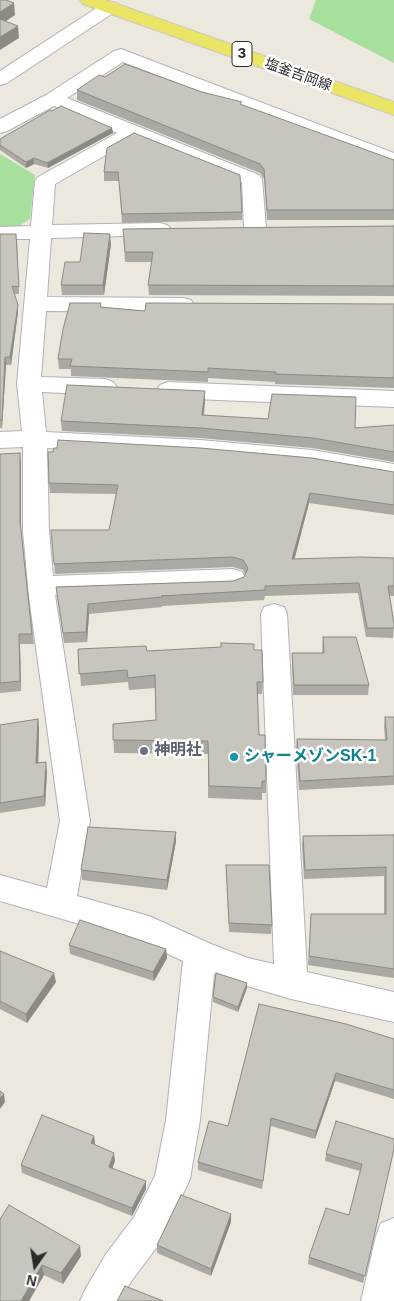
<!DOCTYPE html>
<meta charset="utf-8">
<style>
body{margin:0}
#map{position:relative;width:394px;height:1301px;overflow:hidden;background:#ece8dd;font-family:Helvetica,sans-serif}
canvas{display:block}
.north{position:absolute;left:10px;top:1241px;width:50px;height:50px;-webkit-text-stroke:4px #fff;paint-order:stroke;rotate:193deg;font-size:14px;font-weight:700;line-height:20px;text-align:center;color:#2a2a2a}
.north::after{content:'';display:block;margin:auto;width:18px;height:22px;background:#2a2a2a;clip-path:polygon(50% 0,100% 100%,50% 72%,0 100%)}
</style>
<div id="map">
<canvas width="394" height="1301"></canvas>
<div class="north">N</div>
</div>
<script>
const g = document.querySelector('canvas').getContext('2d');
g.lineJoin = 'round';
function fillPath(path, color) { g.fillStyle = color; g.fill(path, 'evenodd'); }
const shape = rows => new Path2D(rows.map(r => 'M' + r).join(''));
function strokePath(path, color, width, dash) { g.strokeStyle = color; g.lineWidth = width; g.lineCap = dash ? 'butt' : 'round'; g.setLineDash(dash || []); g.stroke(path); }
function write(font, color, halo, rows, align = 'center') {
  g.font = font + ' Helvetica,"Noto Sans JP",sans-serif'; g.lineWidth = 5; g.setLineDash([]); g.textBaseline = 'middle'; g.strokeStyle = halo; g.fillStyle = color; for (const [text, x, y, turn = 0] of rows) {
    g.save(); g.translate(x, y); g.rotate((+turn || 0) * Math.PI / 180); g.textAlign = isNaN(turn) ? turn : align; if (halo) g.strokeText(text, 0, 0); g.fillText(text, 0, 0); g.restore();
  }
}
const green = shape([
 [316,0,394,0,394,63,309,19],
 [0,154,35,175,30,219,19,226,0,227]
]);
const street = shape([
 [121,49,394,153,394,166,123,62,67,98,259,175,262,179,266,228,262,232,255,234,248,232,244,228,242,182,134,139,55,184,52,225,160,223,167,225,171,229,167,233,160,235,51,238,47,297,183,298,191,300,194,305,191,310,183,312,46,311,41,377,105,379,113,382,117,387,113,392,105,395,42,392,46,432,200,440,312,450,394,464,394,480,312,466,200,456,47,448,49,531,53,576,233,569,242,572,246,579,242,586,233,589,55,595,90,821,77,896,149,916,211,944,248,958,274,964,261,614,264,607,274,604,284,607,287,614,307,972,394,992,394,1022,291,999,247,986,214,974,200,1120,190,1179,160,1243,132,1280,120,1301,80,1301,86,1288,106,1254,134,1217,155,1176,166,1120,183,961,142,942,0,901,0,875,47,888,60,821,29,597,23,531,23,447,0,448,0,432,22,431,17,384,30,239,0,239,0,227,31,226,35,181,38,177,117,133,54,106,7,131,0,133,0,119,46,95,114,51,121,49],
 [168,382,394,391,394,407,168,398,160,395,156,390,160,385,168,382],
 [394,1218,394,1301,361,1301,376,1236,381,1223,394,1218]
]);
const secondary = shape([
 [110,2,116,3,119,7,116,11,7,83,0,85,0,71,104,3,110,2]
]);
const primary = shape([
 [80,0,106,0,394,102,394,115,83,4,80,0]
]);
const wall = shape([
 [105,77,202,92,242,105,394,160,394,220,267,220,264,179,260,173,77,100,77,90],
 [52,111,112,128,113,133,48,168,34,164,26,168,0,150,0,139],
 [107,148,242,212,242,220,122,223,119,181,104,181,104,172],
 [394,226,394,296,149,295,148,285,152,262,125,262,123,229],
 [0,234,17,241,19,294,14,294,18,312,11,365,6,365,2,428,0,428],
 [111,244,104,295,62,295,61,285],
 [394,304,394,388,275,384,275,382,208,378,208,382,71,376,71,369,59,369,58,359,101,307,145,311],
 [205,401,204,415,355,428,394,425,394,462,312,448,200,438,62,431,61,421],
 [0,454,21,463,21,531,34,644,20,644,21,691,0,693],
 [394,472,394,515,309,503,294,559,394,558,394,596,389,596,394,624,393,638,366,637,358,593,265,596,264,600,162,606,162,607,89,614,87,642,64,643,56,587,233,581,244,577,245,574,243,570,233,567,55,574,51,530,109,530,116,494,50,493,49,483],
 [323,637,369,685,368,695,293,695,292,663,292,653,322,653],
 [78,649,147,651,254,650,263,682,262,694,257,694,259,735,266,781,266,793,262,793,262,800,208,798,208,754,114,753,113,724,156,720,155,688,129,690,128,682,81,686],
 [385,717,394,717,394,785,299,790,296,748,297,739,385,740,384,726],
 [38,719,39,729,38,763,47,772,45,806,0,813,0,725],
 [176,832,176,841,167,890,82,880,81,870],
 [394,835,394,978,308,965,311,914,384,914,384,876,304,879,302,845,303,836],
 [226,865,272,925,271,934,229,932],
 [69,945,166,949,167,958,154,981,70,954],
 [0,951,56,982,27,1023,0,1009],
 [247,983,247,988,238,1012,213,1002,213,997],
 [394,1039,394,1099,335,1081,315,1139,271,1126,262,1189,198,1170,198,1162,228,1126],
 [94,1136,95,1145,115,1161,112,1168,146,1189,132,1216,22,1173,21,1165],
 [394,1149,363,1283,308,1264,309,1257,349,1215,360,1171,325,1161,326,1154],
 [231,1214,231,1222,211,1276,157,1253,157,1245],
 [0,1219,81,1256,63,1284,44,1275,29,1301,0,1301]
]);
const shadedWall = shape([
 [14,3,15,15,0,25,0,12],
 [18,26,19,38,0,50,0,37],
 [112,128,113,133,48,168,47,163],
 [34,158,34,164,26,168,26,162],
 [110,234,111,244,104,295,103,285],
 [18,305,18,312,11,365,10,357],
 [5,357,6,365,2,428,2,420],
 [205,391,205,401,202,425,202,415],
 [20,453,21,463,21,531,34,644,20,521],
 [310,493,309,503,292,569,292,559],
 [88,604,89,614,87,642,86,632],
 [19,634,20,644,21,691,20,681],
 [38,719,39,729,38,773,36,763],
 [46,762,47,772,45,806,44,796],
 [176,832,176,841,167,890,167,880],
 [166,949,167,958,154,981,153,972],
 [54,973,56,982,27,1023,26,1014],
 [247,983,247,988,238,1012,238,1007],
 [336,1073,335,1081,315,1139,316,1131],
 [4,1094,5,1102,0,1109,0,1098],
 [94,1136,95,1144,92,1151,91,1143],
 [114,1153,115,1161,110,1175,109,1167],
 [146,1181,146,1189,132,1216,132,1208],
 [231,1214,231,1222,211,1276,211,1269],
 [80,1246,81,1256,63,1284,61,1273],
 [42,1265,44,1275,29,1301,21,1301]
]);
const building = shape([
 [0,0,6,0,14,3,0,12,0,0],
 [0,19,18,26,0,37,0,19],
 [125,64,202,92,242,102,240,104,394,160,394,210,267,210,264,169,260,164,77,90,99,75,105,77,125,64],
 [61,106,112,128,47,163,34,158,26,162,0,145,0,139,50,110,52,111,61,106],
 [134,133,240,175,242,212,122,214,118,172,104,172,107,148,134,133],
 [394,226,394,286,148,285,153,252,125,252,123,229,394,226],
 [84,233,110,234,103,285,61,285,65,262,80,262,84,233],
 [0,234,16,234,19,287,12,286,18,305,10,357,5,357,2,420,0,420,0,234],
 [70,303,101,303,100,307,145,311,146,303,394,304,394,378,275,374,276,372,208,368,208,372,70,366,72,359,58,359,63,329,70,303],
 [67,385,205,391,202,415,268,419,272,394,356,397,355,428,394,425,394,452,313,438,200,428,61,421,67,385],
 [58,440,200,448,312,458,394,472,394,505,310,493,292,559,360,557,394,558,394,586,388,586,394,624,394,628,367,628,359,583,265,586,265,590,161,596,162,597,88,604,86,632,63,633,56,587,233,581,244,577,248,568,243,560,233,557,54,564,51,530,109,530,118,485,49,483,48,452,53,452,54,448,57,448,58,440],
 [20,453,20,521,32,634,19,634,20,681,0,683,0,454,20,453],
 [323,637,356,637,369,685,294,685,292,653,324,653,323,637],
 [221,643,254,644,254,650,262,650,263,682,257,682,259,735,265,735,266,781,262,781,262,788,209,786,208,741,113,740,113,724,156,720,155,675,128,678,127,670,79,674,78,649,146,646,147,651,221,647,221,643],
 [385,717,394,717,394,776,300,781,297,739,387,740,385,717],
 [38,719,36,763,46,762,44,796,0,803,0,725,38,719],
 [88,827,176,832,167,880,81,870,88,827],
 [394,835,394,969,309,956,311,914,386,914,386,867,305,870,303,836,394,835],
 [226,865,269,865,272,925,229,923,226,865],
 [80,920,166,949,153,972,69,945,80,920],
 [0,951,54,973,26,1014,0,1001,0,951],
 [216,973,247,983,238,1007,213,997,216,973],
 [259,1004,346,1024,394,1039,394,1090,336,1073,316,1131,271,1118,263,1181,198,1162,209,1121,228,1126,259,1004],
 [0,1091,4,1094,0,1098,0,1091],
 [42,1115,94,1136,91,1143,114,1153,109,1167,146,1181,132,1208,21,1165,42,1115],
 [336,1121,394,1139,394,1149,365,1276,309,1257,326,1208,349,1215,362,1164,326,1154,336,1121],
 [181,1195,231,1214,211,1269,157,1245,181,1195],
 [9,1205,80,1246,61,1273,42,1265,21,1301,0,1301,0,1219,9,1205],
 [125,1286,163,1301,117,1301,125,1286]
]);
const markers = [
 [144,751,5,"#6b7280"],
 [234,757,5,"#0f9aa8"]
];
const farStreetnames = [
 ["塩釜吉岡線",298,75,20]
];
const shields = [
 [242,54,20]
];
const shieldNames = [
 ["3",242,54]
];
const worshipNames = [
 ["神明社",154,751]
];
const cultureNames = [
 ["シャーメゾンSK-1",244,757]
];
fillPath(green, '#a6e09c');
strokePath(street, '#b1b1bd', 2);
strokePath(secondary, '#b1b1bd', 2);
strokePath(primary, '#c8c8c8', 2);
fillPath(street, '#fff');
fillPath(secondary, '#fff');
fillPath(primary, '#eae564');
fillPath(wall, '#aba9a3');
fillPath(shadedWall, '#8b8a84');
fillPath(building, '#c7c5bd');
strokePath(building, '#8b8a84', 1);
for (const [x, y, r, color] of markers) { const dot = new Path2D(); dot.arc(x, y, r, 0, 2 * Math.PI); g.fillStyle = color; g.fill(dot); strokePath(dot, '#fff', 2); }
write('14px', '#2a2a2a', '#fff', farStreetnames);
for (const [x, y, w] of shields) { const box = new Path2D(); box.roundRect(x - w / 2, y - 12.5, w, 25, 4); g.fillStyle = '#fff'; g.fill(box); strokePath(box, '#2a2a2a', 1); }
write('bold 15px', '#2a2a2a', null, shieldNames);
write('bold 16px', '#5b616d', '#fff', worshipNames, 'left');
write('bold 16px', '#0d838f', '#fff', cultureNames, 'left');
</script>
